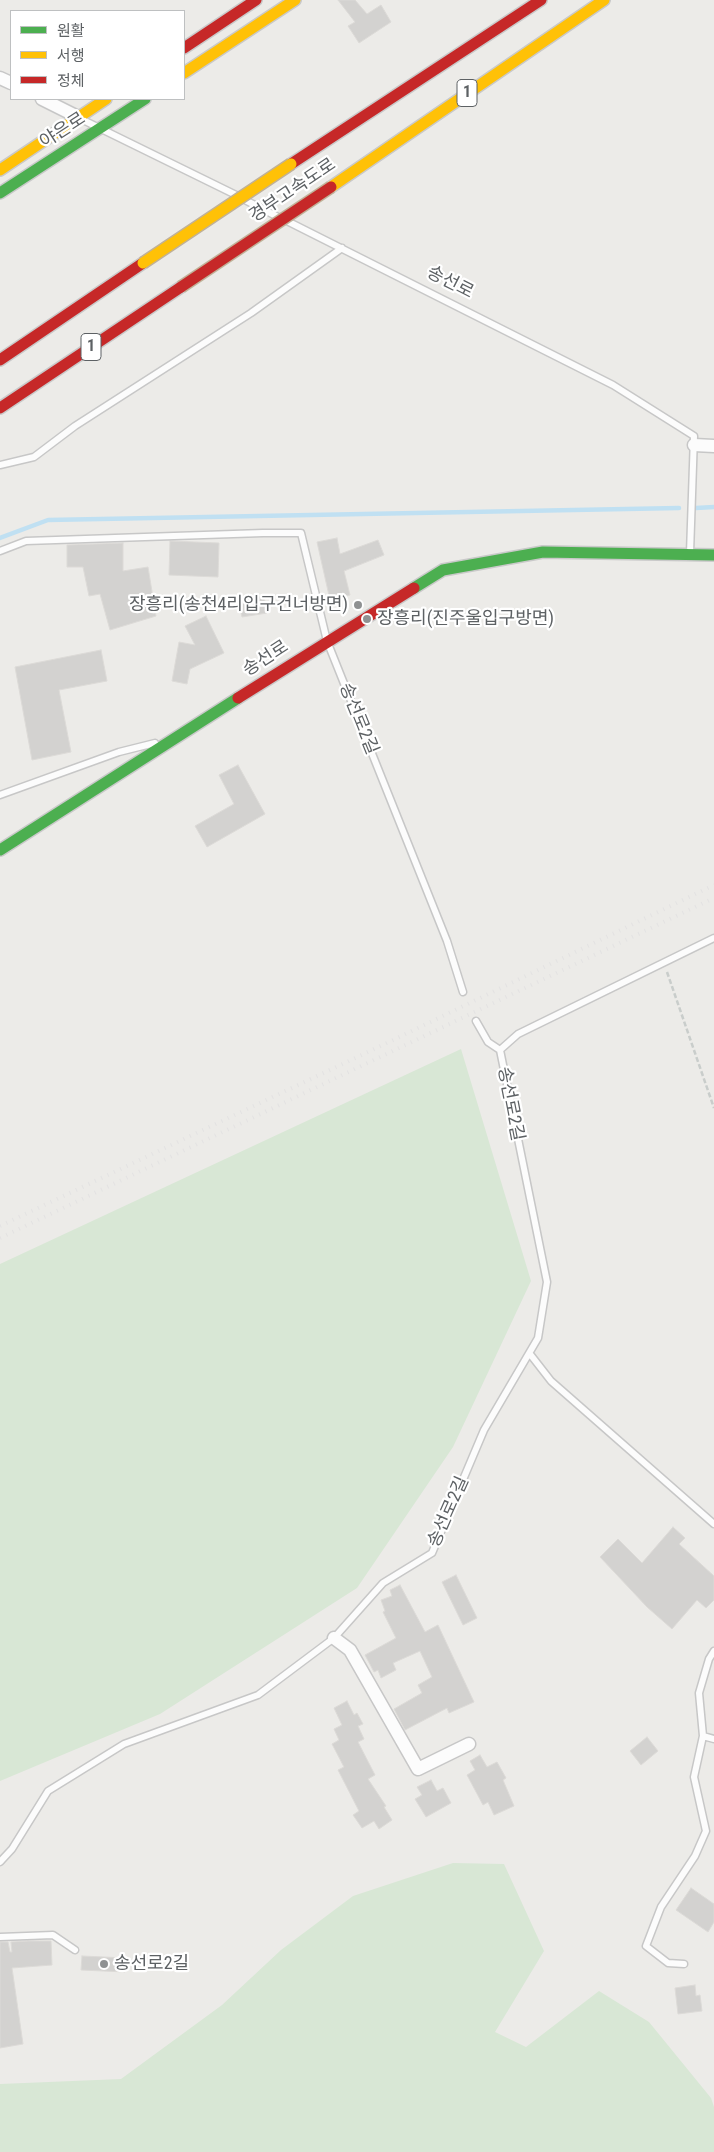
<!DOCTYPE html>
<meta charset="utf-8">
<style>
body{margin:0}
#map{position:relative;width:714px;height:2152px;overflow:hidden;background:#ecebe8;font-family:"Roboto Condensed","Noto Sans KR",sans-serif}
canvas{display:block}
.legend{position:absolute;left:10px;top:10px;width:175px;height:90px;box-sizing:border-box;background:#fff;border:1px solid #bec0c1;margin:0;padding:6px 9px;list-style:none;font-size:15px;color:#5d6164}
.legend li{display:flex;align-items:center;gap:10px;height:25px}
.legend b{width:25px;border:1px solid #bec0c1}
</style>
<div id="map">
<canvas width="714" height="2152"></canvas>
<ul class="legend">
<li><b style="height:6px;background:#4caf50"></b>원활</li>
<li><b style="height:6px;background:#ffc107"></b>서행</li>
<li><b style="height:6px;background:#c62828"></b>정체</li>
</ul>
</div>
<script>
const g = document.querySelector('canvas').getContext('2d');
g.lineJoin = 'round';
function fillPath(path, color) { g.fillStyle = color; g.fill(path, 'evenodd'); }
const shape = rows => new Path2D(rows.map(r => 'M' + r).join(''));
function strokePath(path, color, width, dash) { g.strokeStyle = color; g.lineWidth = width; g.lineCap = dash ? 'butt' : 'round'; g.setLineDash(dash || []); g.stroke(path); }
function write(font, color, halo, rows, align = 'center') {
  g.font = font + ' "Roboto Condensed","Noto Sans KR",sans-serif'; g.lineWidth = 4.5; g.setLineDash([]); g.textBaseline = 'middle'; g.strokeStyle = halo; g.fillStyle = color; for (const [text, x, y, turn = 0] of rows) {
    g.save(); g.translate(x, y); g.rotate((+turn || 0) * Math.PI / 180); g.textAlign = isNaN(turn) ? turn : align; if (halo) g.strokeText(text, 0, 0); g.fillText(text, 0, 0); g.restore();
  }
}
const green = shape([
 [461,1049,531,1281,453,1447,357,1588,160,1714,0,1781,0,1264],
 [453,1863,504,1864,544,1951,495,2032,526,2047,599,1991,649,2022,711,2098,714,2107,714,2152,0,2152,0,2084,121,2079,222,2005,281,1950,353,1896]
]);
const stream = shape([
 [696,508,714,507],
 [0,538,48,520,679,508]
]);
const building = shape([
 [338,0,355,0,367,14,381,5,391,22,359,43,348,26,355,22,338,0],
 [337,538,340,554,378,540,384,555,344,571,350,595,330,600,317,542,337,538],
 [170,541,219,543,218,577,169,575,170,541],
 [123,543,123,571,148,567,156,616,110,630,100,594,89,596,83,567,67,567,67,545,123,543],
 [264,596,267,613,242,617,238,601,264,596],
 [206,616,224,653,190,669,187,684,172,681,179,642,195,645,185,626,206,616],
 [101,650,107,681,59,690,71,752,32,760,15,667,101,650],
 [238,765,265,814,207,847,195,826,234,804,219,775,238,765],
 [673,1527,685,1538,679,1544,714,1576,714,1600,706,1608,697,1600,672,1629,647,1607,600,1557,618,1539,642,1563,673,1527],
 [456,1575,477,1618,463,1625,442,1582,456,1575],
 [400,1585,425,1632,438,1625,474,1702,449,1713,447,1708,405,1730,394,1709,422,1693,418,1685,432,1677,420,1651,393,1663,396,1670,381,1678,378,1670,374,1672,365,1655,396,1638,383,1612,385,1611,381,1600,392,1596,390,1590,400,1585],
 [347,1701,354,1715,357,1713,363,1724,358,1726,364,1739,358,1742,375,1775,368,1779,386,1806,384,1807,392,1820,379,1829,374,1821,362,1828,353,1815,359,1811,338,1770,344,1767,332,1744,339,1740,334,1729,342,1725,334,1708,347,1701],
 [647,1737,658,1751,641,1765,630,1751,647,1737],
 [480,1755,487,1767,497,1762,506,1778,503,1780,514,1806,494,1815,488,1802,483,1805,467,1775,475,1770,470,1761,480,1755],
 [431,1780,437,1791,443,1788,451,1803,426,1817,415,1799,422,1795,417,1787,431,1780],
 [691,1888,714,1904,714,1922,708,1932,676,1910,691,1888],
 [28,1941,51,1941,52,1965,12,1968,23,2044,0,2048,0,1942,8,1942,10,1952,12,1952,11,1942,28,1941],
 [82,1956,126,1958,125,1972,81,1970,82,1956],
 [695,1985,696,1996,700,1995,702,2011,678,2014,675,1988,695,1985]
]);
const path = shape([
 [667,972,714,1108]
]);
const lane = shape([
 [81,119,236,195],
 [245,200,278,217],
 [287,221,613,385,694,436,690,553],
 [0,465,34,457,75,426,251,313,342,248],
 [0,551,26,541,263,533,301,533,327,641,447,941,463,992],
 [0,795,119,752,155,743],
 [500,1050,518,1034,714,938],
 [530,1354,551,1381,714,1524],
 [714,1651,709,1659,699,1693,703,1736,714,1739],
 [0,1862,12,1849,48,1791,124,1744,258,1695,334,1638,383,1583,432,1553,484,1430,538,1338,547,1282,500,1050,488,1042,476,1021],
 [0,1937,53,1935,75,1950],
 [684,1964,668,1963,646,1946,661,1907,695,1856,706,1831,694,1777,703,1736]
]);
const street = shape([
 [0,78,11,83],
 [42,99,78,117],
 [694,445,714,446],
 [334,1638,350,1650,418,1769,469,1744]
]);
const fast = shape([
 [0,193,145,99],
 [414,588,443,570,543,552,714,555],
 [0,850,238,698]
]);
const slow = shape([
 [184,73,295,0],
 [0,170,106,99],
 [331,187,604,0]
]);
const jam = shape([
 [184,48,256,0],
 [291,164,541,0],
 [0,360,143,263],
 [0,408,181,287],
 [238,698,414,588]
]);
const rail = shape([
 [0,1226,389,1042,714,885],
 [0,1238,714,898]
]);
const slowBridge = shape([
 [143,263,291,164]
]);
const jamBridge = shape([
 [181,287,331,187]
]);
const markers = [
 [358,605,5,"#8f9192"],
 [367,619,5,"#8f9192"],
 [104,1964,5,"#8f9192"]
];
const shields = [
 [467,93,20],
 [91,347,20]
];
const shieldNames = [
 ["1",467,93],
 ["1",91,347]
];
const streetNames = [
 ["야은로",63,131,-33],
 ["경부고속도로",293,191,-34],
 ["송선로",450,283,27],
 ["송선로",266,659,-33],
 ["송선로2길",358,719,68],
 ["송선로2길",510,1104,79],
 ["송선로2길",449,1512,-66]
];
const poiNames = [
 ["장흥리(송천4리입구건너방면)",348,605,"right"],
 ["장흥리(진주울입구방면)",377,619],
 ["송선로2길",114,1964]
];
fillPath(green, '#d8e7d5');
strokePath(stream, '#c0e0f2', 4.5);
fillPath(building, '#d3d2d0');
strokePath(building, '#dcdad7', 1);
strokePath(lane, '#c7c7c7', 9);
strokePath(street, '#c7c7c7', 15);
strokePath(fast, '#c9c9c9', 14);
strokePath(slow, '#c9c9c9', 14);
strokePath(jam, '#c9c9c9', 14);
strokePath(path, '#c9cdcb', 2.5, [5, 2.5]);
strokePath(lane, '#fcfcfc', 6);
strokePath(street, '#fcfcfc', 12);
strokePath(fast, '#4caf50', 11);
strokePath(slow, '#ffc107', 11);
strokePath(jam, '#c62828', 11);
strokePath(rail, '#e3e2e2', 4, [1, 6]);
strokePath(slowBridge, '#c0b198', 14, []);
strokePath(jamBridge, '#c0b198', 14, []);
strokePath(slowBridge, '#ffc107', 11);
strokePath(jamBridge, '#c62828', 11);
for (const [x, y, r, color] of markers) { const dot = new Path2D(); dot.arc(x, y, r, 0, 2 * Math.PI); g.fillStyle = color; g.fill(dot); strokePath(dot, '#fff', 2); }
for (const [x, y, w] of shields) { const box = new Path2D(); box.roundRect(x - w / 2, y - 13.5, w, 27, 4); g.fillStyle = '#fff'; g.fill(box); strokePath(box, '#5d6164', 1); }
write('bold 16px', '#5d6164', null, shieldNames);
write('18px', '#5d6164', '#fff', streetNames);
write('18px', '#5d6164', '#fff', poiNames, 'left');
</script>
